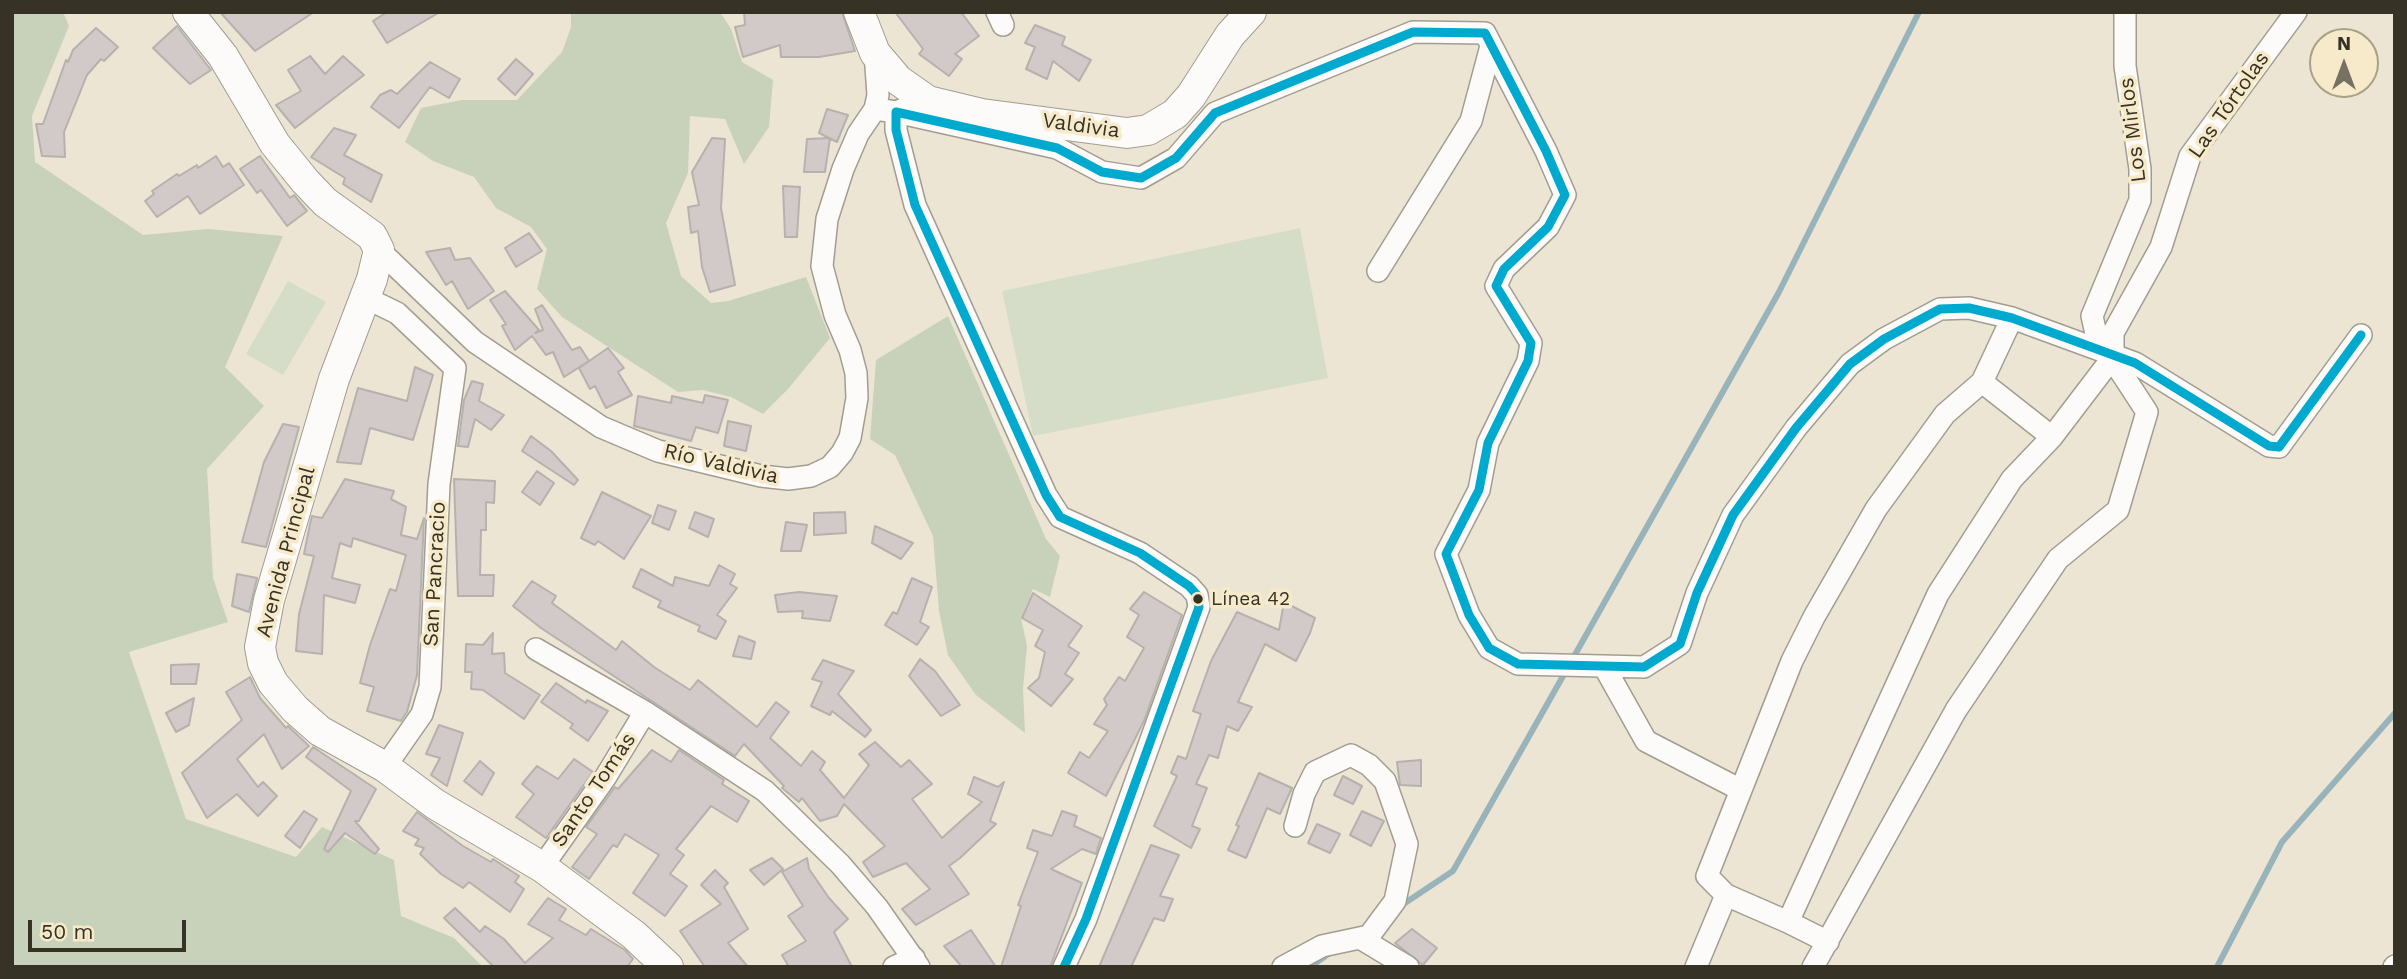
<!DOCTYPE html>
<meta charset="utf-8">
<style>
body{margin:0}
#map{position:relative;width:2407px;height:979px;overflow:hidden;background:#ece5d4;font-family:"Work Sans",sans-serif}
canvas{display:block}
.frame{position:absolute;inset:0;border:14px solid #363225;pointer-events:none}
.north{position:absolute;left:2309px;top:28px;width:70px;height:70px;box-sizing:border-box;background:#f6eaca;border:2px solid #a9a088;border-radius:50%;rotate:0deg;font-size:19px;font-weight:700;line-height:28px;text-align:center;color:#363225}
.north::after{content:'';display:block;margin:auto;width:24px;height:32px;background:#767162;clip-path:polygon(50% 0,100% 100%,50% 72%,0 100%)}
.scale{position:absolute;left:28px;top:920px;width:158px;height:32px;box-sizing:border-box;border:4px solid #363225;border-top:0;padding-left:9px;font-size:21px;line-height:24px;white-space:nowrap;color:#363225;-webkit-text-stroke:5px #f6eaca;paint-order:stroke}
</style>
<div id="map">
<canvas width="2407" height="979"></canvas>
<div class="frame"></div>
<div class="north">N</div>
<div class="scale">50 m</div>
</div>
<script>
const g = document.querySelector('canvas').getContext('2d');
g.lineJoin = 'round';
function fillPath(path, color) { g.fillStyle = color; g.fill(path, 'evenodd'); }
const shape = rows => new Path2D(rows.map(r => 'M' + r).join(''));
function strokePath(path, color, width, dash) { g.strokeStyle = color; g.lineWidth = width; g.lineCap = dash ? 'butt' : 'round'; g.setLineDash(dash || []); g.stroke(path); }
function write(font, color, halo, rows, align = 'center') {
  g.font = font + ' "Work Sans",sans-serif'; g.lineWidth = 7; g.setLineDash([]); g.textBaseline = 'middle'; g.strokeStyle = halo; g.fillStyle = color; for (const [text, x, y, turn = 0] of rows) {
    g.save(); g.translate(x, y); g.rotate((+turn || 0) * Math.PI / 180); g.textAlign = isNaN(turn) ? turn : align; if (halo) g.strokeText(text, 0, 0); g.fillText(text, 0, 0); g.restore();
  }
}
const green = shape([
 [1300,228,1328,378,1033,436,1002,291],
 [288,281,326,302,283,375,246,354]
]);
const forest = shape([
 [12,12,63,12,69,26,32,116,35,162,143,235,208,229,283,236,225,367,264,406,207,469,213,578,228,622,129,652,186,819,296,857,322,827,394,860,401,916,454,938,483,967,12,967],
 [571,12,720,12,731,29,742,62,773,80,769,127,744,164,725,119,690,116,688,173,666,223,681,276,711,303,728,301,806,277,830,338,788,389,763,414,731,397,703,390,678,392,562,317,537,289,547,249,531,227,496,208,474,177,433,161,405,142,421,108,462,100,517,100,562,52,571,27],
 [948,316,1046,539,1060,556,1050,597,1033,589,1021,618,1027,646,1023,689,1025,733,976,695,948,655,939,611,933,536,895,455,870,439,876,360]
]);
const stream = shape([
 [1572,660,1779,292,1919,12],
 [1399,907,1453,871,1567,669],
 [1310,967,1331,952],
 [2217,967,2282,842,2395,713]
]);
const building = shape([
 [220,12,314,12,255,51,220,12],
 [387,12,440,12,387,43,373,21,387,12],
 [744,12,842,12,855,51,819,57,781,57,780,45,743,57,735,27,745,25,744,12],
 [895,12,961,12,979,36,955,54,962,59,949,76,919,54,923,49,895,12],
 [1035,25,1065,37,1062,45,1091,60,1079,81,1053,61,1047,79,1026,69,1035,47,1025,43,1035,25],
 [177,26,211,70,190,84,153,48,177,26],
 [96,28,118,47,104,61,101,59,87,75,64,132,65,157,42,156,36,124,43,124,66,60,68,62,73,50,96,28],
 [310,56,325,74,343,56,364,75,295,128,276,105,301,91,288,70,310,56],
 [516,59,533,74,515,95,498,79,516,59],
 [430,62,460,79,449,98,430,87,399,128,371,107,380,95,391,90,397,94,430,62],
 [827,109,848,115,837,142,819,133,827,109],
 [334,128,356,135,344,155,382,175,371,202,343,184,345,178,311,157,334,128],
 [712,138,725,139,721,208,735,285,710,292,702,267,698,231,691,233,688,207,699,205,692,172,712,138],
 [830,138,825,172,804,172,807,139,830,138],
 [216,156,223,167,229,163,244,185,200,214,188,196,157,217,145,201,154,194,152,191,177,174,179,176,197,165,198,168,216,156],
 [260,156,290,198,294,195,307,211,287,226,261,190,257,193,240,169,260,156],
 [783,186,800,187,797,237,785,237,783,186],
 [529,233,542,251,516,267,505,248,529,233],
 [450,248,455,260,470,258,494,291,468,309,452,281,446,285,426,252,450,248],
 [505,291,539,330,535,333,543,330,535,309,542,305,572,350,580,347,589,361,564,377,553,352,546,355,532,336,515,350,502,326,506,324,490,300,505,291],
 [608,348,624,368,618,372,632,395,606,408,595,386,590,389,579,368,608,348],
 [415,367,433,375,413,440,370,428,361,464,337,462,358,388,407,401,415,367],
 [472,381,483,384,479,401,504,415,491,430,475,419,468,447,458,446,464,400,472,381],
 [705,395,728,400,718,433,696,427,691,441,634,426,638,396,671,403,672,396,703,403,705,395],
 [728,421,751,426,746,451,724,446,728,421],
 [283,424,299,427,266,547,242,542,264,462,283,424],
 [531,436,551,451,578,480,574,485,522,451,531,436],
 [537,471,554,483,540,505,522,492,537,471],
 [345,479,394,491,391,499,406,507,401,535,417,539,424,518,417,675,407,712,401,721,367,711,374,687,360,683,370,645,390,589,396,591,406,555,353,538,351,547,340,543,332,578,360,585,355,603,324,595,322,654,296,651,299,614,314,556,304,554,310,524,312,516,322,518,345,479],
 [454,479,495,481,494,503,486,502,486,530,481,530,480,575,494,575,493,596,458,596,454,479],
 [602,492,651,516,624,559,598,541,595,545,581,538,602,492],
 [658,505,676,511,669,530,652,523,658,505],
 [695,512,714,519,708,537,689,528,695,512],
 [845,512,846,533,814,535,814,513,845,512],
 [786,522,807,525,801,551,781,551,786,522],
 [875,526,913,543,901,559,872,543,875,526],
 [719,565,735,574,730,584,737,588,717,615,726,621,716,639,698,631,700,626,658,607,661,601,633,587,641,569,673,586,675,577,709,586,719,565],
 [237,574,257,578,249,612,232,606,237,574],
 [912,578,932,587,920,622,929,627,917,645,885,625,893,612,897,614,912,578],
 [532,581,556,596,552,603,616,650,622,641,654,667,690,690,698,680,757,727,776,702,789,712,770,738,801,766,812,751,825,762,820,770,844,798,869,765,859,754,875,742,901,767,909,760,932,784,912,799,942,838,982,802,968,794,974,777,998,787,1004,782,990,821,996,824,960,858,949,866,969,894,916,925,902,909,930,889,906,863,873,877,863,862,885,846,844,804,837,816,820,821,802,798,799,802,782,788,784,786,744,744,735,756,541,628,513,606,532,581],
 [799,592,837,596,830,621,802,618,803,611,778,612,775,595,799,592],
 [1144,592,1182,615,1144,721,1106,796,1068,773,1080,752,1089,758,1108,731,1094,724,1107,705,1104,699,1119,677,1125,681,1144,648,1127,637,1139,615,1130,609,1144,592],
 [1033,593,1082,626,1068,646,1079,653,1065,674,1073,679,1051,706,1028,688,1039,678,1045,652,1035,646,1043,630,1022,618,1033,593],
 [1284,602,1315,618,1310,633,1296,661,1265,644,1238,702,1252,707,1238,731,1227,726,1218,758,1209,755,1196,784,1207,788,1192,826,1200,829,1191,848,1154,826,1177,776,1171,773,1178,756,1186,759,1201,714,1193,711,1211,661,1237,612,1279,630,1284,602],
 [493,633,492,654,504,653,505,673,540,695,524,719,483,690,471,689,472,672,465,672,466,644,483,645,493,633],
 [739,636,755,642,751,659,733,656,739,636],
 [920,659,935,671,960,705,941,716,909,676,920,659],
 [823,660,854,671,838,694,871,730,865,737,832,711,830,715,811,706,822,682,812,679,823,660],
 [199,664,196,684,171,684,171,665,199,664],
 [250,677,260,698,286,728,288,726,309,746,282,769,264,734,237,759,258,787,263,782,277,796,258,816,237,794,207,818,182,773,242,720,226,692,250,677],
 [556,683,586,703,587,700,608,711,588,741,570,728,573,724,541,702,556,683],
 [194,698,189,725,176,732,166,713,194,698],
 [439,725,463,733,447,786,431,775,440,758,426,754,439,725],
 [313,747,376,789,359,821,355,821,379,849,375,854,345,833,328,852,324,849,351,791,306,757,313,747],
 [652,750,671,762,679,750,724,780,722,784,749,801,737,822,711,806,676,849,684,855,670,874,687,886,665,916,633,893,659,855,625,834,617,847,613,845,589,879,572,867,597,834,586,827,615,787,618,789,652,750],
 [574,759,593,772,546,838,516,817,534,794,522,784,537,766,558,779,574,759],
 [1421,760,1421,786,1400,785,1397,762,1421,760],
 [480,761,494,773,482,795,464,781,480,761],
 [1259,773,1292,788,1280,814,1267,808,1246,858,1228,850,1239,826,1236,825,1259,773],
 [1343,776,1362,786,1353,804,1334,795,1343,776],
 [304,811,317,819,300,848,285,836,304,811],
 [1062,811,1077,816,1074,826,1101,838,1096,854,1082,849,1051,869,1082,883,1050,967,1001,967,1021,906,1018,905,1038,852,1027,848,1033,830,1052,836,1062,811],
 [1362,811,1384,821,1371,846,1350,835,1362,811],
 [417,812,463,846,491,862,493,859,519,876,515,882,524,889,510,912,469,882,463,888,441,874,420,854,424,848,415,845,419,839,403,831,417,812],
 [1317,824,1340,834,1330,853,1308,843,1317,824],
 [1151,845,1179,855,1160,896,1173,899,1164,921,1154,918,1131,967,1099,967,1151,845],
 [772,858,783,869,764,885,750,870,772,858],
 [807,858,809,869,829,898,848,919,834,932,852,967,789,967,782,955,806,941,788,916,803,906,782,872,807,858],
 [715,870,728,883,724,887,748,929,728,943,748,967,705,967,680,931,721,904,701,885,715,870],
 [548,898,566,909,559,920,586,935,591,929,625,950,633,959,627,967,494,967,444,918,455,908,480,932,485,926,504,939,525,963,553,938,528,924,548,898],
 [1412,929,1437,948,1423,965,1395,943,1412,929],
 [971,930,996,967,962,967,944,946,971,930]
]);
const street = shape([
 [997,12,1003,25],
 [875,53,878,95,875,109],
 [379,250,475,342,601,427,658,451,761,476,788,479,811,476,830,467,842,453,850,438,857,398,856,373,850,350,835,315,822,266,827,219,843,169,858,134,875,109,896,112,906,108],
 [1378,271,1471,121,1491,46],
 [364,297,397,313,455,368,439,484,430,687,422,714,385,767],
 [2113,357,2113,333,2161,247,2190,156,2296,12],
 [1982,382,2012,318],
 [536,649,645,712,765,791,840,864,877,907,919,967],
 [1605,668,1646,741,1741,790],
 [542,867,605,778,645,712],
 [1788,922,1726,895,1707,876,1792,661,1814,617,1876,509,1945,414,1982,382,2052,437],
 [1360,938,1408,967],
 [1828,942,1788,922,1938,594,2012,479,2052,437,2113,357],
 [894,967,914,958],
 [1064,967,1086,919,1199,607,1197,595,1189,586,1140,553,1060,517,1046,495,915,205,896,130,896,112,1057,148,1102,172,1141,178,1176,158,1215,113,1413,32,1485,33,1546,151,1565,195,1548,227,1504,269,1496,286,1531,343,1528,361,1488,443,1479,490,1446,554,1469,615,1489,648,1518,664,1644,667,1680,644,1697,593,1733,515,1796,428,1850,364,1884,339,1940,309,1969,308,2012,318,2135,363,2269,446,2279,447,2361,335],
 [1283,967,1322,946,1369,936,1395,901,1407,844,1385,781,1369,765,1351,755,1315,772,1304,794,1295,826],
 [1696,967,1726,895],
 [1813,967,1956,710,2058,559,2118,510,2147,412,2096,334,2092,316,2140,200,2140,169,2125,66,2125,12],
 [2394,967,2395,966]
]);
const secondary = shape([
 [188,12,223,56,275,144,305,181,325,202,372,236,379,250,372,279,334,379,269,600,260,647,263,663,273,683,295,709,320,731,385,767,435,804,542,867,634,935,668,967],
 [859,12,875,53,898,80,928,101,982,114,1127,133,1148,130,1175,114,1191,96,1230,35,1251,12]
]);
const bus1 = shape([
 [1064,967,1086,919,1199,607,1197,595,1189,586,1140,553,1060,517,1046,495,915,205,896,130,896,112,1057,148,1102,172,1141,178,1176,158,1215,113,1413,32,1485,33,1546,151,1565,195,1548,227,1504,269,1496,286,1531,343,1528,361,1488,443,1479,490,1446,554,1469,615,1489,648,1518,664,1644,667,1680,644,1697,593,1733,515,1796,428,1850,364,1884,339,1940,309,1969,308,2012,318,2135,363,2269,446,2279,447,2361,335]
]);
const markers = [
 [1198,599,6,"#363225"]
];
const busNames = [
 ["Línea 42",1211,599]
];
const streetNames = [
 ["Las Tórtolas",2229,105,-55],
 ["Valdivia",1081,126,8],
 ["Los Mirlos",2133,130,-97],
 ["Río Valdivia",721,464,13],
 ["Avenida Principal",286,552,-75],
 ["San Pancracio",435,574,-87],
 ["Santo Tomás",594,790,-56]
];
fillPath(green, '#d5ddc8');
fillPath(forest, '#c8d2ba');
strokePath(stream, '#99b3ba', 6);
fillPath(building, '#d1cac8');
strokePath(building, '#b7b1ae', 2);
strokePath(street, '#a29d90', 24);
strokePath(secondary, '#a29d90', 32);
strokePath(street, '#fcfbf9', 21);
strokePath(secondary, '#fcfbf9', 30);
strokePath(bus1, '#00a9ce', 9);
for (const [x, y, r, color] of markers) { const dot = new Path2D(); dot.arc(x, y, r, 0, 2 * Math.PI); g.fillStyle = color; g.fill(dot); strokePath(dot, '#f6eaca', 2.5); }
write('19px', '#363225', '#f6eaca', busNames, 'left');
write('21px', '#363225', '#f6eaca', streetNames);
</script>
